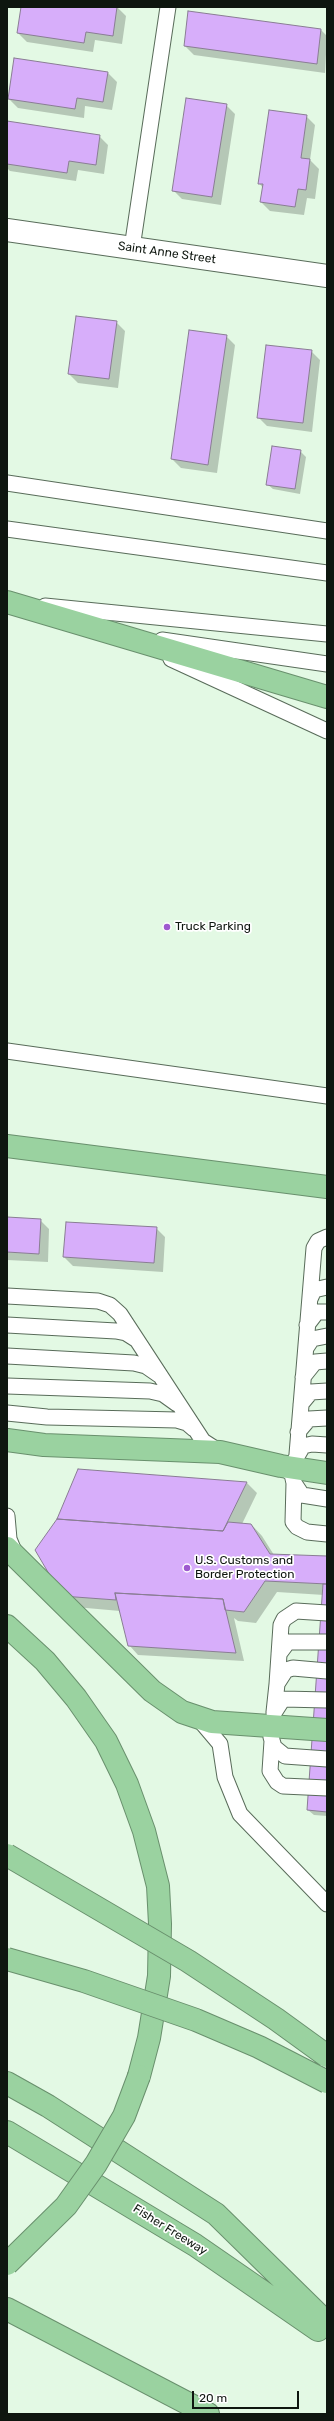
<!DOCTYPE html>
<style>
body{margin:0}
#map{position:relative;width:334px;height:2421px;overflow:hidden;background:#e3f9e4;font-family:Rubik,sans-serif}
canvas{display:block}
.frame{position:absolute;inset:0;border:8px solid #0e160f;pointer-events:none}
.scale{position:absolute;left:192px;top:2391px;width:107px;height:18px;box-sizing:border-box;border:2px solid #0e160f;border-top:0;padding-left:5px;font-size:12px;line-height:14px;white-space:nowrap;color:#0e160f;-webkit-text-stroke:3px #fff;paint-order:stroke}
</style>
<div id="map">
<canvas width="334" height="2421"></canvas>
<div class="frame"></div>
<div class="scale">20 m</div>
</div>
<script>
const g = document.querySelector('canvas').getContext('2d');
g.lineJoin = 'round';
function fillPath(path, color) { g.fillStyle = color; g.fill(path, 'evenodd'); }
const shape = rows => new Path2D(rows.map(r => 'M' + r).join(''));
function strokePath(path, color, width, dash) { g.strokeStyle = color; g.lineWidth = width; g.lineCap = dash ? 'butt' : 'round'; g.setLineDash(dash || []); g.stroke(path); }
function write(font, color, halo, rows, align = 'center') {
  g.font = font + ' Rubik,sans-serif'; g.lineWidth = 3.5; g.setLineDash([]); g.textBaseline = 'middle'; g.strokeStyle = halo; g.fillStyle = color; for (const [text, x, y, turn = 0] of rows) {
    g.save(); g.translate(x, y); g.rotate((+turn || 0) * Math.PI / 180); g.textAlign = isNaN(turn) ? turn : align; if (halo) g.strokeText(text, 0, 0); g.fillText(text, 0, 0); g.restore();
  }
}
const shadow = shape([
 [22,7,117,7,126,16,122,44,95,40,93,52,27,42,18,33],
 [189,12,321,30,327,36,325,73,194,55,185,46],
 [108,73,117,82,112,110,85,106,84,118,18,108,9,99],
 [226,105,235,114,221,205,182,199,173,190],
 [306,116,315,125,310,160,319,169,315,199,307,198,304,215,270,211,261,202,263,188,259,183],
 [7,125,99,136,108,145,104,174,78,170,76,181,10,171,7,168],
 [116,322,125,331,118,388,78,383,69,374],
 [226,336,235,345,217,473,181,468,172,459],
 [311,351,320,360,312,432,267,426,258,417],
 [300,451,306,457,300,494,273,489,267,484],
 [7,1218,40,1220,49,1229,48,1262,7,1260],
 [156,1228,165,1237,163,1272,73,1266,64,1257],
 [247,1483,257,1493,242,1524,251,1524,262,1536,274,1555,327,1558,327,1816,314,1815,308,1810,324,1595,277,1592,256,1623,238,1621,234,1618,244,1661,138,1655,129,1645,120,1611,75,1607,63,1595]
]);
const building = shape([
 [21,7,117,7,113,36,86,32,84,43,17,33,21,7],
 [188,11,321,29,317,64,184,46,188,11],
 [14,58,108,72,103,102,77,98,75,109,8,99,14,58],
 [186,98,227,104,212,197,172,191,186,98],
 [269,110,307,115,301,158,310,159,306,190,298,189,295,207,260,202,263,184,258,184,269,110],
 [7,121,100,135,96,165,69,161,67,173,7,164,7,121],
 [76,316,117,321,109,379,68,374,76,316],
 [189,330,227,335,208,465,171,459,189,330],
 [266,345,312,350,303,423,257,418,266,345],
 [272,446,301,450,295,489,266,485,272,446],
 [7,1217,41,1219,39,1254,7,1252,7,1217],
 [66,1222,157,1227,154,1263,63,1257,66,1222],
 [78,1469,247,1482,223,1531,57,1519,78,1469],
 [57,1519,223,1531,228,1522,251,1524,270,1554,327,1556,327,1584,265,1581,244,1612,225,1610,223,1599,115,1593,116,1600,62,1596,35,1550,57,1519],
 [323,1584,327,1584,327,1812,307,1810,323,1584],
 [115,1593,223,1599,236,1653,128,1646,115,1593]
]);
const lane = shape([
 [132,248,168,7],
 [7,483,327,531],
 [7,529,327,573],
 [45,606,327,634],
 [162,640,327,664],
 [171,659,327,731],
 [7,1051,327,1096],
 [7,1296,98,1301,110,1305,120,1314,203,1441,220,1452],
 [310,1299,314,1290,327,1287],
 [7,1325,116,1331,126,1333,137,1340],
 [307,1325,317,1312,327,1312],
 [306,1348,312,1339,327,1336],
 [7,1356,134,1363,146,1366,159,1375],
 [303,1377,315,1362,327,1361],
 [7,1386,150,1391,163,1394,177,1404],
 [301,1404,311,1392,327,1391],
 [7,1413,47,1417,177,1420,187,1423,194,1429],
 [298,1432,309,1419,327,1418],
 [297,1454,314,1248,318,1241,327,1237],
 [296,1458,303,1446,312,1444,327,1445],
 [281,1466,292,1474,294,1483,293,1522,297,1527,307,1532,327,1534],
 [294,1483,302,1495,327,1499],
 [7,1516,9,1539,16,1556],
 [279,1654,288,1642,327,1642],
 [277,1684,281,1625,284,1619,296,1611,327,1613],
 [274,1712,277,1684,286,1670,293,1668,327,1671],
 [274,1713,283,1699,327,1700],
 [198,1718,220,1744,225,1777,240,1814,327,1904],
 [271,1737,274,1747,285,1756,327,1759],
 [272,1741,270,1771,277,1782,283,1786,327,1788]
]);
const street = shape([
 [7,230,327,276]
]);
const highway = shape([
 [7,602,327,697],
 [7,1146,327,1187],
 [7,1440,44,1445,220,1452,281,1466,327,1473],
 [7,1548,152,1691,182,1712,212,1722,327,1730],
 [7,1626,45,1661,76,1698,106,1741,127,1784,144,1831,158,1886,160,1924,159,1976,149,2038,139,2076],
 [7,2083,48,2106,216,2214,327,2323],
 [7,2132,195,2245,318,2330],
 [7,2309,208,2414]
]);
const highwayBridge = shape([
 [7,1855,188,1961,276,2019,327,2056],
 [7,1959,84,1981,196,2020,259,2047,327,2082],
 [7,2264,66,2206,96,2164,124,2116,139,2076]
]);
const markers = [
 [167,927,4,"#9e5acf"],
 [187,1568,4,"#9e5acf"]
];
const streetNames = [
 ["Saint Anne Street",167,253,8],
 ["Fisher Freeway",170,2230,32]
];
const poiNames = [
 ["Truck Parking",175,927],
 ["U.S. Customs and",195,1561],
 ["Border Protection",195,1575]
];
fillPath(shadow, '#0003');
fillPath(building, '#d7aefa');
strokePath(building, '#897d93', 1);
strokePath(lane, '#596c5a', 17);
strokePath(street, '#596c5a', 24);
strokePath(highway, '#69906d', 24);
strokePath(lane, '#fff', 15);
strokePath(street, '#fff', 22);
strokePath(highway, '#9ad2a0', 22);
strokePath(highwayBridge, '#69906d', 24, []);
strokePath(highwayBridge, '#9ad2a0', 22);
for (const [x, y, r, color] of markers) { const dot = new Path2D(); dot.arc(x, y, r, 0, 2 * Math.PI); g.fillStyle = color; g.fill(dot); strokePath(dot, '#fff', 1.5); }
write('12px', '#0e160f', '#fff', streetNames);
write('12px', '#0e160f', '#fff', poiNames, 'left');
</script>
